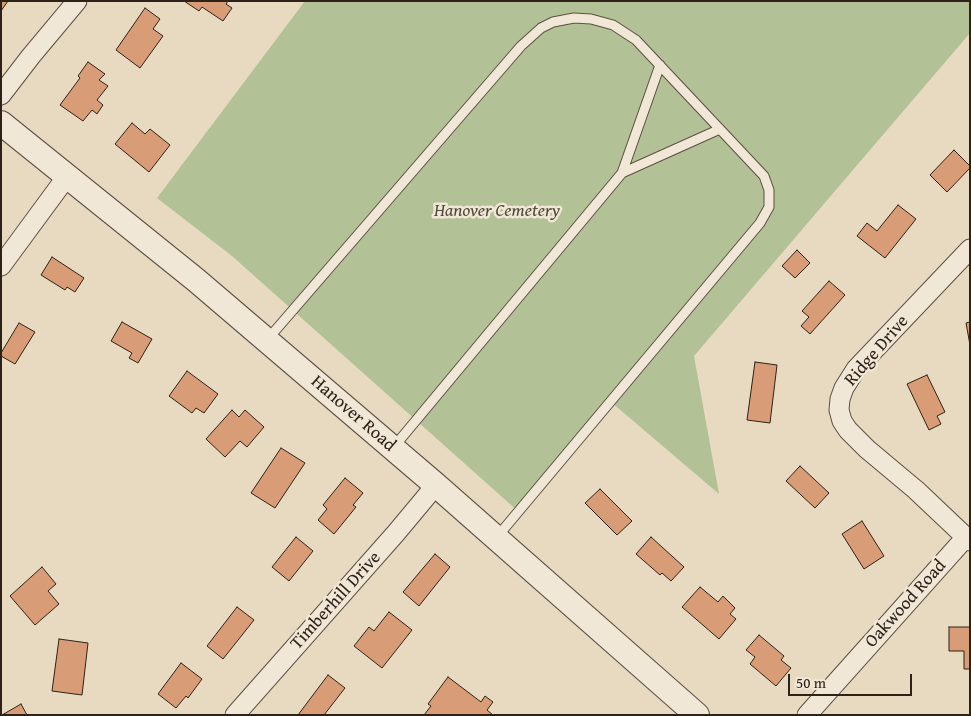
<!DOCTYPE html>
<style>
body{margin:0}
#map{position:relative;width:971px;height:716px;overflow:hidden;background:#e8dac1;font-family:"Gentium Book Plus",serif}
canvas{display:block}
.frame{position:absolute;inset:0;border:2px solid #2e2117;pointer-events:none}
.scale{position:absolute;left:788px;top:674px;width:124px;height:22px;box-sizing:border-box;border:2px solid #2e2117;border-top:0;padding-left:6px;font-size:15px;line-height:18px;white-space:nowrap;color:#2e2117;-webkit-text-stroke:4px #f0e7d7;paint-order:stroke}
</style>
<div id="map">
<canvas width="971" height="716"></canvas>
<div class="frame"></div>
<div class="scale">50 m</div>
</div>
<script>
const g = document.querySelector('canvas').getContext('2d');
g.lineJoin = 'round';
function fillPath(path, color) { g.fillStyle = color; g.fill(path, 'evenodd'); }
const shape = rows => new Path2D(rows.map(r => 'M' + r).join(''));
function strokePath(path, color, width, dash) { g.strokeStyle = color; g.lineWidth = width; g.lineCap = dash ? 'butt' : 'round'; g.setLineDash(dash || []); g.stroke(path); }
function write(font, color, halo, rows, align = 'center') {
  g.font = font + ' "Gentium Book Plus",serif'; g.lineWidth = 5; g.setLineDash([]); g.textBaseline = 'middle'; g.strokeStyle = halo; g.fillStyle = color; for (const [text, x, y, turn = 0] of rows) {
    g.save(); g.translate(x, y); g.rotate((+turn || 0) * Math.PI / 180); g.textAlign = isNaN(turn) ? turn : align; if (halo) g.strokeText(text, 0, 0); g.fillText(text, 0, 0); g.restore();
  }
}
const green = shape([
 [305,1,970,1,970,33,694,356,719,494,611,402,520,513,232,256,157,198]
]);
const building = shape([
 [1,1,8,1,1,11,1,1],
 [184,1,228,1,226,4,232,8,223,21,202,7,199,11,184,1],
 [145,8,160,19,153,29,163,36,140,68,116,50,145,8],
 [88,62,105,74,99,80,108,86,97,100,103,105,97,114,92,110,83,121,60,105,80,78,78,76,88,62],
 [132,123,145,134,150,129,170,145,149,172,115,144,132,123],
 [954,150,970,166,970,168,947,192,930,175,954,150],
 [898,205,916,219,885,258,857,236,867,223,877,231,898,205],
 [797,250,810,263,795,278,782,266,797,250],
 [52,257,84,278,75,292,67,287,65,290,41,275,52,257],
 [829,281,845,295,810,334,801,326,809,317,802,311,829,281],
 [122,322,152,339,138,363,129,358,132,353,111,341,122,322],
 [970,322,970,345,966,323,970,322],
 [19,323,35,332,15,364,1,356,1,353,19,323],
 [755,362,777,365,770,423,747,420,755,362],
 [187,371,218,394,204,413,196,408,192,413,169,396,187,371],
 [927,375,945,412,937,416,941,424,929,430,907,384,927,375],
 [232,410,239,417,245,410,264,427,247,447,240,441,225,457,206,439,232,410],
 [281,448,305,463,275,508,251,493,281,448],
 [800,466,829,493,815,508,786,481,800,466],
 [345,478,363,493,353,505,356,507,334,534,318,520,327,509,323,505,345,478],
 [600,489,632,521,617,535,585,503,600,489],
 [862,521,884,556,864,569,842,534,862,521],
 [296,537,313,551,289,581,272,567,296,537],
 [651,537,684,567,671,581,662,573,660,575,636,554,651,537],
 [435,554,450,567,419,606,403,592,435,554],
 [42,567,56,584,48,591,59,604,35,625,10,596,42,567],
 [700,587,718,602,723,596,735,608,730,614,736,619,719,639,682,607,700,587],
 [237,607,254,620,223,659,207,646,237,607],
 [389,612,412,630,382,668,354,646,369,627,374,631,389,612],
 [949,627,970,627,970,669,964,669,964,651,949,651,949,627],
 [759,635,784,656,781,660,791,668,776,686,750,664,755,657,746,650,759,635],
 [59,639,88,643,82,695,52,691,59,639],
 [181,663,202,679,188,698,186,696,176,708,158,694,181,663],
 [328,675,345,688,324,715,298,715,328,675],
 [448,677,481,702,485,696,493,702,487,710,493,715,424,715,431,706,428,704,448,677],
 [21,704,27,715,2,715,21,704]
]);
const service = shape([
 [622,173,720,129],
 [267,340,521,46,541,28,553,22,574,18,591,19,613,25,636,40,764,176,769,190,769,207,760,223,497,537],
 [393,448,622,173,660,65]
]);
const minor = shape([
 [1,95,31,56,77,1],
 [970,249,856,369,844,388,840,399,839,410,842,421,848,430,867,449,916,490,970,541],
 [1,266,68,175],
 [235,715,396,533,436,485],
 [807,715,966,537]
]);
const tertiary = shape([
 [1,123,196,280,436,485,697,715]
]);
const parkNames = [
 ["Hanover Cemetery",497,211]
];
const streetNames = [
 ["Ridge Drive",877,351,-49],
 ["Hanover Road",353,414,41],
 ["Timberhill Drive",336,601,-48],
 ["Oakwood Road",906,604,-48]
];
fillPath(green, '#b2c196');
fillPath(building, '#d89c76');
strokePath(building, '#2e2117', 1);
strokePath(service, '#5c4f42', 11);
strokePath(minor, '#5c4f42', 21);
strokePath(tertiary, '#5c4f42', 26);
strokePath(service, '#f0e7d7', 9);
strokePath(minor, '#f0e7d7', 19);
strokePath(tertiary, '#f0e7d7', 24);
write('italic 18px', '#4f4937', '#f0e7d7', parkNames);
write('18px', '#2e2117', '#f0e7d7', streetNames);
</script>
